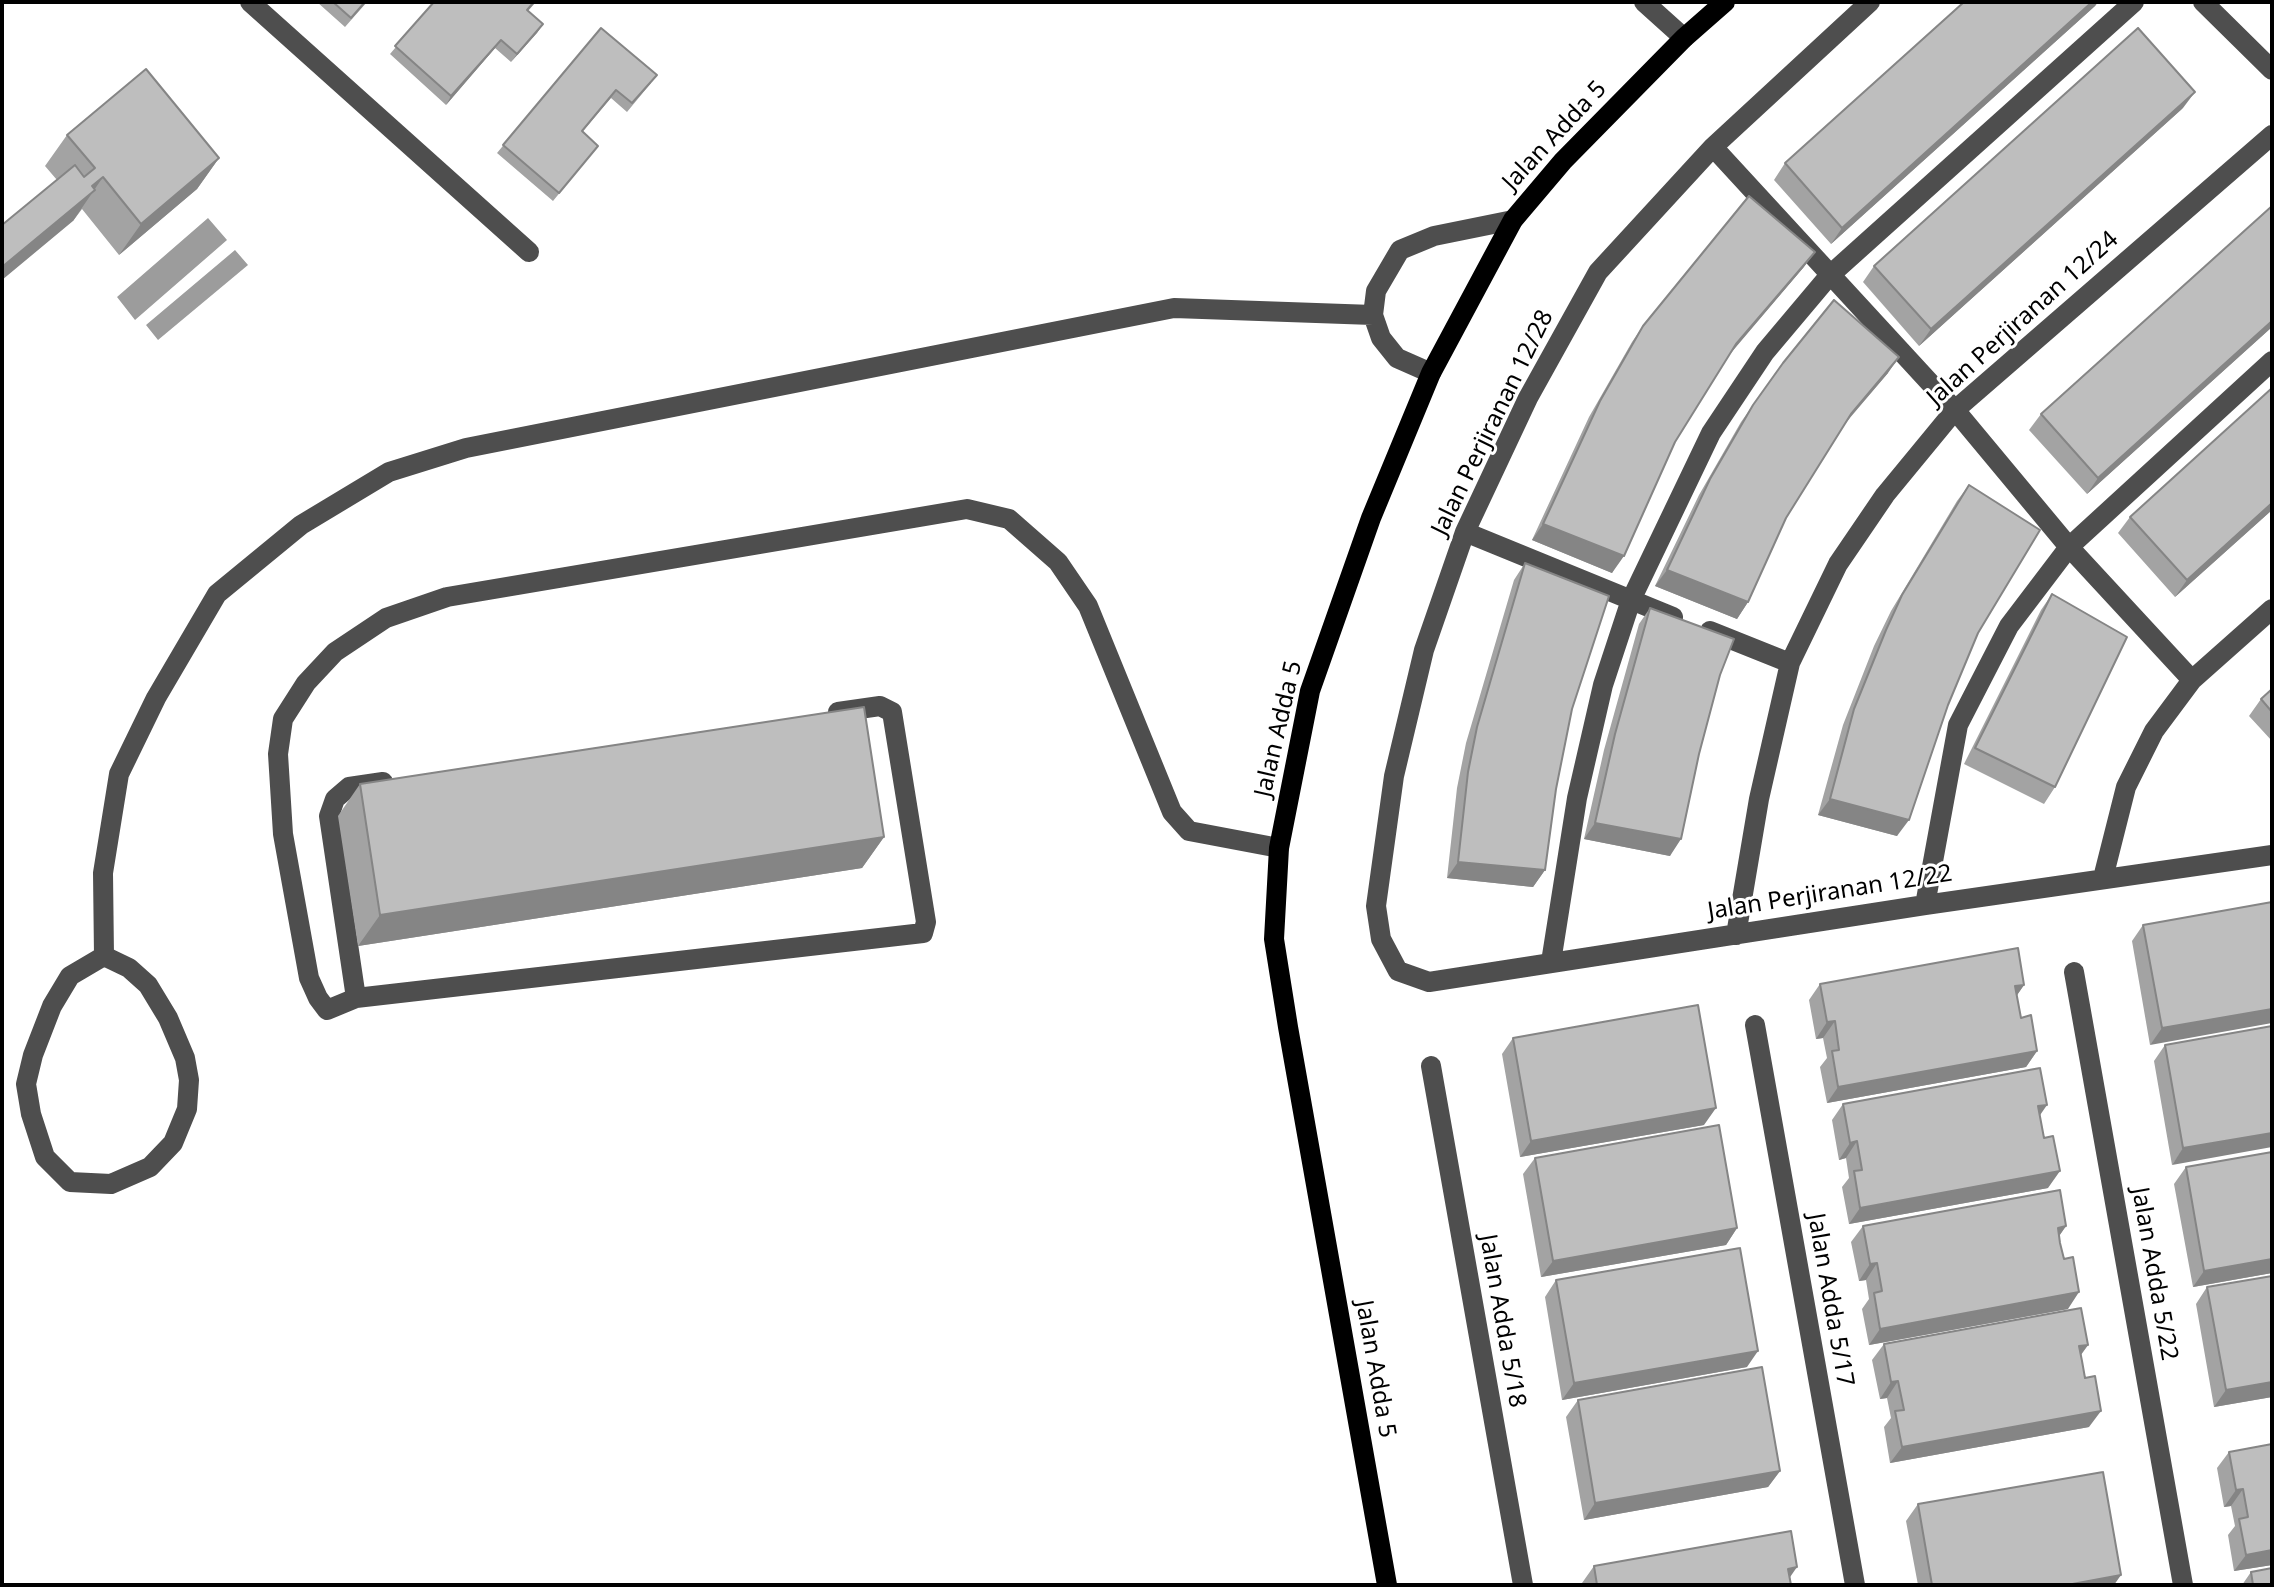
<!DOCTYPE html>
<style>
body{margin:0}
#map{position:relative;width:2274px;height:1587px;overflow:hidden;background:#fff;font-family:"Noto Sans",sans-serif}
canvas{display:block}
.frame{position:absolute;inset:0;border:4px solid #000;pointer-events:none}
</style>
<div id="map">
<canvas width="2274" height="1587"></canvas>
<div class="frame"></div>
</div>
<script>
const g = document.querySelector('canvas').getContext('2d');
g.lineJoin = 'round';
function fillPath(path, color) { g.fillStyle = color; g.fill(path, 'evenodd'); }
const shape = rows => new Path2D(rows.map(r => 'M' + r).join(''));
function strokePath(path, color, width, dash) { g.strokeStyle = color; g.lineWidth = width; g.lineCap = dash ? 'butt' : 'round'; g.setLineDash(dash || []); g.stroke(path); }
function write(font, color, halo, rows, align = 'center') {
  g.font = font + ' "Noto Sans",sans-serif'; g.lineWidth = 6; g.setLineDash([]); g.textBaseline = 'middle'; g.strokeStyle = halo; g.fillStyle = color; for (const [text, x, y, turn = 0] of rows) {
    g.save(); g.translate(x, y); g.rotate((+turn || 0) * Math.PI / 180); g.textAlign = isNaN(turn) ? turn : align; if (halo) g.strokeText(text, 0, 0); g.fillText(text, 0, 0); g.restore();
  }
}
const water = shape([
 [208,218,227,240,135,320,117,297],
 [235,250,248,265,158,340,146,325]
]);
const minor = shape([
 [250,2,529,252],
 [1644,2,1684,38],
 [1870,2,1713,147,1598,272,1528,398,1465,532,1424,650,1394,776,1376,906,1381,939,1398,971,1429,982,1925,905,2272,855],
 [2203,2,2272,70],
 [1713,147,1955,410,2069,547,2192,680],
 [1431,373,1397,358,1381,338,1373,315,1376,291,1400,250,1434,236,1513,220],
 [1465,532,1673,617],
 [1710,631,1790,663],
 [838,712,880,706,892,712,926,922,923,933,356,998,327,1010,318,998,309,978,283,834,278,754,283,719,306,683,335,652,386,618,447,597,967,509,1009,519,1058,562,1088,606,1172,812,1189,831,1279,848],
 [2103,878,2126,787,2154,731,2192,680,2272,609],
 [1925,905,1958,725,2009,626,2069,547,2272,361],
 [1736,935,1759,799,1790,663,1838,564,1885,495,1955,410,2272,135],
 [104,956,103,873,119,774,156,698,217,594,301,525,389,472,466,448,1174,308,1373,315],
 [104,956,129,968,148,985,168,1018,185,1058,189,1080,187,1109,173,1143,150,1167,111,1184,70,1182,45,1157,31,1114,26,1084,33,1055,52,1006,70,976,104,956],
 [1551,962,1577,798,1603,685,1631,600,1711,433,1765,352,1829,276,2134,2],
 [2074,972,2183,1585],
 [356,998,329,816,335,799,349,787,383,782],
 [1755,1025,1855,1585],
 [1431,1066,1523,1585]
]);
const major = shape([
 [1387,1585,1288,1027,1274,939,1279,848,1310,691,1371,518,1431,373,1513,220,1563,161,1684,38,1725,2]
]);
const wall = shape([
 [317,2,367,2,345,27],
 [434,2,536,2,528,11,543,24,511,62,495,48,446,105,390,54],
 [1964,2,2098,2,2095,6,1831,244,1774,180,1785,163],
 [601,28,651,83,627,112,611,98,582,132,598,146,553,201,497,153],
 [2183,108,1919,346,1863,282,1874,266],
 [67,135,219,158,197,189,119,255,82,209,73,221,57,180,45,166],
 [1815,252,1803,268,1729,354,1675,442,1612,573,1532,540,1589,417,1632,342,1643,326],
 [2272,327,2087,494,2029,430,2041,414],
 [1783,363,1888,373,1844,425,1786,518,1748,602,1737,619,1655,586,1699,495,1741,422],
 [2272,388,2272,510,2175,597,2118,533,2130,517],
 [1969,485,1978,633,1948,705,1897,836,1818,815,1843,725,1874,646,1891,611,1957,501],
 [1525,563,1572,709,1556,789,1545,870,1533,887,1447,878,1457,788,1466,743,1514,580],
 [2052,594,2055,787,2044,804,1964,764,2041,610],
 [1650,608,1720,675,1670,856,1584,839,1604,750,1639,624],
 [2272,689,2272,741,2249,716,2261,699],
 [360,784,884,837,862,868,358,946,338,816],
 [2272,902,2150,1045,2132,941,2143,925],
 [1820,984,2024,985,2017,995,2021,1018,2037,1051,2026,1067,1827,1103,1820,1067,1827,1058,1823,1038,1816,1039,1809,1000],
 [2272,1026,2172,1165,2154,1061,2165,1045],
 [1513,1038,1704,1125,1520,1157,1502,1054],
 [1843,1104,2040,1115,2048,1188,1849,1224,1842,1187,1849,1178,1846,1158,1839,1160,1832,1120],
 [2272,1152,2272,1273,2193,1287,2174,1184,2186,1167],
 [1535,1158,1737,1228,1726,1245,1541,1277,1523,1174],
 [1863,1226,2066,1226,2059,1236,2068,1309,1869,1345,1862,1309,1869,1299,1866,1280,1859,1281,1851,1242],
 [1556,1280,1747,1367,1562,1400,1545,1297],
 [2207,1287,2272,1397,2214,1407,2196,1304],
 [1884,1344,2088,1345,2081,1355,2089,1427,1890,1463,1884,1427,1891,1418,1887,1398,1880,1399,1872,1360],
 [1578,1400,1780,1471,1768,1487,1584,1520,1566,1417],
 [2272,1444,2272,1565,2234,1571,2228,1535,2235,1526,2231,1506,2224,1507,2217,1468,2229,1452],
 [1918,1504,2114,1585,1918,1585,1906,1521],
 [1594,1566,1790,1577,1791,1585,1582,1585,1582,1583],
 [2251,1572,2272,1585,2242,1585]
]);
const shadedWall = shape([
 [2092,2,2098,2,2095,6,1831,244,1842,228],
 [543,24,537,33,511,62,517,54],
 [501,40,495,48,446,105,451,96],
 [2195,92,2183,108,1919,346,1931,329],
 [219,158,197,189,119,255,141,224],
 [103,177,73,221,2,280,2,267],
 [1815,252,1803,268,1725,360,1736,344],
 [2272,321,2272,327,2087,494,2098,478],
 [1899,357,1888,373,1839,430,1851,414],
 [2272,503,2272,510,2175,597,2187,580],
 [1543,524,1624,556,1612,573,1532,540],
 [1667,570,1748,602,1737,619,1655,586],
 [1830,799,1909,820,1897,836,1818,815],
 [1595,823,1681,839,1670,856,1584,839],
 [884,837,862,868,358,946,380,915],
 [1458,862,1545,870,1533,887,1447,878],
 [2024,985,2013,1001,2015,986],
 [2272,1009,2272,1023,2150,1045,2162,1028],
 [1835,1021,1823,1038,1816,1039,1827,1022],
 [2037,1051,2026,1067,1827,1103,1838,1087],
 [2047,1105,2036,1121,2038,1106],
 [1716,1108,1704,1125,1520,1157,1531,1141],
 [2272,1133,2272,1147,2172,1165,2183,1148],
 [1857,1141,1846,1158,1839,1160,1850,1143],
 [2060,1171,2048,1188,1849,1224,1860,1208],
 [2066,1226,2055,1242,2058,1228],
 [1737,1228,1726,1245,1541,1277,1553,1261],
 [2272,1259,2272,1273,2193,1287,2204,1271],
 [1877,1263,1866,1280,1859,1281,1870,1264],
 [2079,1292,2068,1309,1869,1345,1880,1329],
 [2088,1345,2076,1361,2079,1346],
 [1758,1351,1747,1367,1562,1400,1574,1383],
 [1898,1381,1887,1398,1880,1399,1891,1382],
 [2272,1382,2272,1397,2214,1407,2226,1390],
 [2101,1411,2089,1427,1890,1463,1902,1447],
 [1780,1471,1768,1487,1584,1520,1595,1503],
 [2243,1489,2231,1506,2224,1507,2236,1490],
 [2272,1550,2272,1565,2234,1571,2246,1555],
 [1797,1567,1786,1583,1788,1569],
 [2121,1575,2114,1585,2067,1585]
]);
const building = shape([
 [333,2,365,2,351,18,333,2],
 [434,2,534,2,527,10,543,24,517,54,501,40,451,96,395,46,434,2],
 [1964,2,2092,2,1842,228,1785,163,1964,2],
 [601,28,657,75,632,103,616,90,582,131,598,146,559,193,503,145,601,28],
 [2138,28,2195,92,1931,329,1874,266,2138,28],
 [146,69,219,158,141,224,103,177,92,186,95,190,2,267,2,225,75,165,84,177,95,168,67,135,146,69],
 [1749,196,1815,252,1736,344,1675,442,1624,556,1543,524,1600,401,1643,326,1749,196],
 [2272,206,2272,321,2098,478,2041,414,2272,206],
 [1834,300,1899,357,1851,414,1786,518,1748,602,1667,570,1710,479,1753,405,1783,363,1834,300],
 [2272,388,2272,503,2187,580,2130,517,2272,388],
 [1969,485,2040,530,1978,633,1948,705,1909,820,1830,799,1854,709,1886,630,1902,595,1969,485],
 [1525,563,1609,596,1572,709,1556,789,1545,870,1458,862,1468,772,1477,727,1525,563],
 [2052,594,2127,637,2055,787,1975,748,2052,594],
 [1650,608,1734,639,1720,675,1699,754,1681,839,1595,823,1615,734,1650,608],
 [2272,689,2272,712,2261,699,2272,689],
 [864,707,884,837,380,915,360,784,864,707],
 [2272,902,2272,1009,2162,1028,2143,925,2272,902],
 [2018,948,2024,985,2015,986,2021,1018,2031,1015,2037,1051,1838,1087,1832,1051,1839,1050,1835,1021,1827,1022,1820,984,2018,948],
 [1698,1005,1716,1108,1531,1141,1513,1038,1698,1005],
 [2272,1026,2272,1133,2183,1148,2165,1045,2272,1026],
 [2040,1068,2047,1105,2038,1106,2044,1138,2053,1136,2060,1171,1860,1208,1854,1171,1862,1170,1857,1141,1850,1143,1843,1104,2040,1068],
 [1719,1125,1737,1228,1553,1261,1535,1158,1719,1125],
 [2272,1152,2272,1259,2204,1271,2186,1167,2272,1152],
 [2060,1190,2066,1226,2058,1228,2060,1243,2064,1259,2073,1257,2079,1292,1880,1329,1874,1293,1882,1291,1877,1263,1870,1264,1863,1226,2060,1190],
 [1740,1248,1758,1351,1574,1383,1556,1280,1740,1248],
 [2272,1276,2272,1382,2226,1390,2207,1287,2272,1276],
 [2081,1308,2088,1345,2079,1346,2082,1361,2085,1378,2095,1376,2101,1411,1902,1447,1895,1411,1904,1410,1898,1381,1891,1382,1884,1344,2081,1308],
 [1762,1367,1780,1471,1595,1503,1578,1400,1762,1367],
 [2272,1444,2272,1550,2246,1555,2239,1519,2248,1517,2243,1489,2236,1490,2229,1452,2272,1444],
 [2103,1472,2121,1575,2067,1585,1932,1585,1918,1504,2103,1472],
 [1791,1531,1797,1567,1788,1569,1791,1585,1597,1585,1594,1566,1791,1531],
 [2272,1568,2272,1585,2253,1585,2251,1572,2272,1568]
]);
const streetNames = [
 ["Jalan Adda 5",1555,136,-47],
 ["Jalan Perjiranan 12/24",2023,319,-42],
 ["Jalan Perjiranan 12/28",1493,423,-64],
 ["Jalan Adda 5",1279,729,-77],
 ["Jalan Perjiranan 12/22",1830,893,-9],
 ["Jalan Adda 5/22",2154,1274,80],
 ["Jalan Adda 5/17",1830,1300,80],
 ["Jalan Adda 5/18",1502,1321,80],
 ["Jalan Adda 5",1375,1369,80]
];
fillPath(water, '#9c9c9c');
strokePath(minor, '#4e4e4e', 20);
strokePath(major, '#000', 20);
fillPath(wall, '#a3a3a3');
fillPath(shadedWall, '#858585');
fillPath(building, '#bebebe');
strokePath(building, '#858585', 2);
write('24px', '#000', '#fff', streetNames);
</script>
